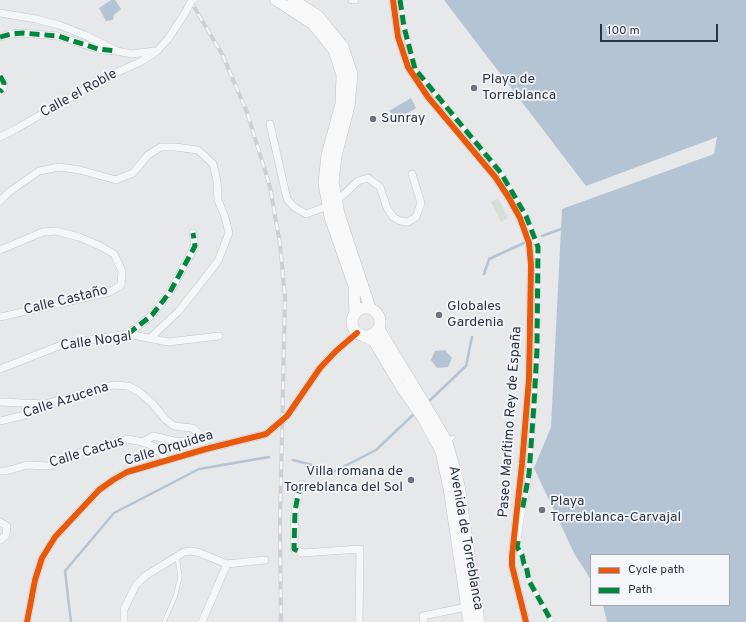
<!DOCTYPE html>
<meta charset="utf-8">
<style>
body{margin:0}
#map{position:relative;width:746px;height:622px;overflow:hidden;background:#e6e8ea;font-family:Overpass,sans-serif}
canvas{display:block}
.legend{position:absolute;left:590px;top:554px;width:140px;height:52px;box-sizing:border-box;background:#f4f6f9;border:1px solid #a4a8b1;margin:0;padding:5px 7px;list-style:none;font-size:12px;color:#2b3445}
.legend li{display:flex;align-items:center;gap:8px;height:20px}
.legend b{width:20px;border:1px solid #a4a8b1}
.scale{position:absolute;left:600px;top:24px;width:118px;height:18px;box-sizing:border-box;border:2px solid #2b3445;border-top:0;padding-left:5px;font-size:12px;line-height:14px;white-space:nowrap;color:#2b3445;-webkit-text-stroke:3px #f4f6f9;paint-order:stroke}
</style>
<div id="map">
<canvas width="746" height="622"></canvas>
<ul class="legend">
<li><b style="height:5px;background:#e8590c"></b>Cycle path</li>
<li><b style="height:5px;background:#00873e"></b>Path</li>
</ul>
<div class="scale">100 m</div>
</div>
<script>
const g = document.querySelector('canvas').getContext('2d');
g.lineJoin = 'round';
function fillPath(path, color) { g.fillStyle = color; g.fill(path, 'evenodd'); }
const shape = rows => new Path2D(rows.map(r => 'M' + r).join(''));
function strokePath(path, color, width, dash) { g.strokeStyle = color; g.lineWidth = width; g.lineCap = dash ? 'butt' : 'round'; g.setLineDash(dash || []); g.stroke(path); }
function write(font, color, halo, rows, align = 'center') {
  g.font = font + ' Overpass,sans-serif'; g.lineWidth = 3.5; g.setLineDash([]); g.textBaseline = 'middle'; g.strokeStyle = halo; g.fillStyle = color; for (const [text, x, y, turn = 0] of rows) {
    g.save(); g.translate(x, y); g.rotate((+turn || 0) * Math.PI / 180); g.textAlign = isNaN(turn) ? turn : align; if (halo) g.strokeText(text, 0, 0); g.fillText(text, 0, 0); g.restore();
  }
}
const green = shape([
 [498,198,508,218,501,222,491,202]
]);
const water = shape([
 [111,0,115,0,121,9,114,15,113,20,106,21,99,8],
 [444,0,746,0,746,622,607,622,603,605,729,605,729,555,591,555,591,580,574,553,534,468,551,427,562,209,714,154,717,137,586,186],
 [411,98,416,108,396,120,389,111],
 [445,350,452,358,448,367,437,368,431,360,435,351]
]);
const stream = shape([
 [542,236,561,229],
 [484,274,489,259,524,243],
 [428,402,466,366,472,337],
 [293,460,335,471,376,450,415,413],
 [71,622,65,571,114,513,199,469,269,457]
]);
const service = shape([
 [448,442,453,437],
 [164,622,175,597,180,577,177,556]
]);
const pedestrian = shape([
 [400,0,404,27,415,69,501,173,526,216,538,247,537,349,534,404,527,489,521,518,517,547,522,555,524,564,526,565,529,581,552,622]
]);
const minor = shape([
 [352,0,355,0],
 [393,0,398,37,408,67,428,97,496,178,509,198,520,218,529,243,531,265,529,378,522,464,512,556,512,566,526,622],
 [0,13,36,19,59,25,87,36,117,51,132,54,154,51],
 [0,37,11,34,22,33,58,36,98,49,110,51],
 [0,76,4,83,3,89,0,92],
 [270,124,287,199,294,207,306,214,328,206],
 [0,137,16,129,104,78,140,62,157,51,168,39,185,13],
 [0,201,9,192,39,171,59,167,80,170,116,180,133,173,148,155,161,147,175,147,198,150,213,164,217,181,218,200,225,217,229,233,218,261,201,283,178,312,150,338],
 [337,201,358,181,368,178,380,187,387,208,393,217,400,221,408,222,416,217,421,203,412,174],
 [0,250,43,232,56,231,79,237,100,246,114,254,122,271,121,285,110,292,0,317],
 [128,334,152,315,170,292,195,246,193,233],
 [0,369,64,344,128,334,168,342,219,336],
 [0,402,45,404],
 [0,421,25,415,45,404,113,385,128,386,138,391,153,404,165,419,174,426,192,428,198,433,193,440,179,442,153,436,143,442],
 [0,471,6,471,27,465,50,466,81,452,128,439,143,442,155,447,167,460],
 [302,484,298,495,295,511,294,549,302,553,360,549,359,622],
 [0,522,7,526,6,535,0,540],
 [27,622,35,580,42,558,55,537,99,490,113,480,127,472,206,449,266,434,287,416,320,368,336,351,357,333],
 [124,622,124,609,136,585,145,576,184,552,191,551,200,553,227,564,265,560],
 [202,622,227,564],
 [424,622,423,616,466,607]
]);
const primary = shape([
 [276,0,313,24,334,50,342,75,341,104,327,155,324,183,330,217,354,286,355,314],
 [293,0,318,16,343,47,352,74,349,106,336,156,333,182,339,214,370,308],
 '352 322a14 14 0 1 1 28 0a14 14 0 1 1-28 0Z',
 [379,329,430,413,447,442,459,485,479,622],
 [364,336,374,341,400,385,423,418,441,451,449,488,469,622]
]);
const rail = shape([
 [190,0,222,54,247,112,270,187,280,244,285,297,280,523,281,622]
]);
const minorBridge = shape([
 [185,13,192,0]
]);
const quiet = shape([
 [400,0,404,27,415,69,501,173,526,216,538,247,537,349,534,404,529,474,522,511],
 [0,37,11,34,22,33,58,36,98,49,117,51],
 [0,76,4,83,3,89,0,92],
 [128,334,152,315,170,292,195,246,193,233],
 [302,484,298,495,295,511,294,549,302,553],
 [518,541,517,547,522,555,524,564,526,565,529,581,552,622]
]);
const cycleway = shape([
 [393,0,398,37,408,67,428,97,496,178,509,198,520,218,529,243,531,265,529,378,522,464,512,556,512,566,526,622],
 [27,622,35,580,42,558,55,537,99,490,113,480,127,472,206,449,266,434,287,416,320,368,336,351,357,333]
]);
const markers = [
 [474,88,4,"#6c737f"],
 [373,119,4,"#6c737f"],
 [439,315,4,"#6c737f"],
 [411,480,4,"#6c737f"],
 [542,510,4,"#6c737f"]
];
const poiNames = [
 ["Playa de",482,80],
 ["Torreblanca",482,96],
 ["Sunray",381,119],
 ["Globales",447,307],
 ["Gardenia",447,323],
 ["Villa romana de",403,472,"right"],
 ["Torreblanca del Sol",403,488,"right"],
 ["Playa",550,502],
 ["Torreblanca-Carvajal",550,518]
];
const streetNames = [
 ["Calle el Roble",79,94,-29],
 ["Calle Castaño",66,301,-14],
 ["Calle Nogal",96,342,-8],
 ["Calle Azucena",66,401,-18],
 ["Paseo Marítimo Rey de España",511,422,-86],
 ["Calle Orquidea",169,449,-17],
 ["Calle Cactus",87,453,-17],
 ["Avenida de Torreblanca",465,538,80]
];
fillPath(green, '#d6ded6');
fillPath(water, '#b4c4d5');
strokePath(stream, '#b4c4d5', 2.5);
strokePath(service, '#c4c6c8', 4.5);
strokePath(pedestrian, '#c4c6c8', 6);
strokePath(minor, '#c4c6c8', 8);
strokePath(primary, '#c2c5c8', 12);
strokePath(service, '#f5f6f7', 3.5);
strokePath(pedestrian, '#f5f6f7', 5.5);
strokePath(minor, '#f5f6f7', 7);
strokePath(primary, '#f8f8f8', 11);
strokePath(rail, '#cecfd2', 4);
strokePath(rail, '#f4f6f9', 2.5, [8]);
strokePath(minorBridge, '#c4c6c8', 8, []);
strokePath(minorBridge, '#f5f6f7', 7);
strokePath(quiet, '#00873e', 5, [10, 5]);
strokePath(cycleway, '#e8590c', 6);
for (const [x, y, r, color] of markers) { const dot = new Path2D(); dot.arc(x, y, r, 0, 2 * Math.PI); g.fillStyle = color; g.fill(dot); strokePath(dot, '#f4f6f9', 1.5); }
write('14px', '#2b3445', '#f4f6f9', poiNames, 'left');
write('14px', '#2b3445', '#f4f6f9', streetNames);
</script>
